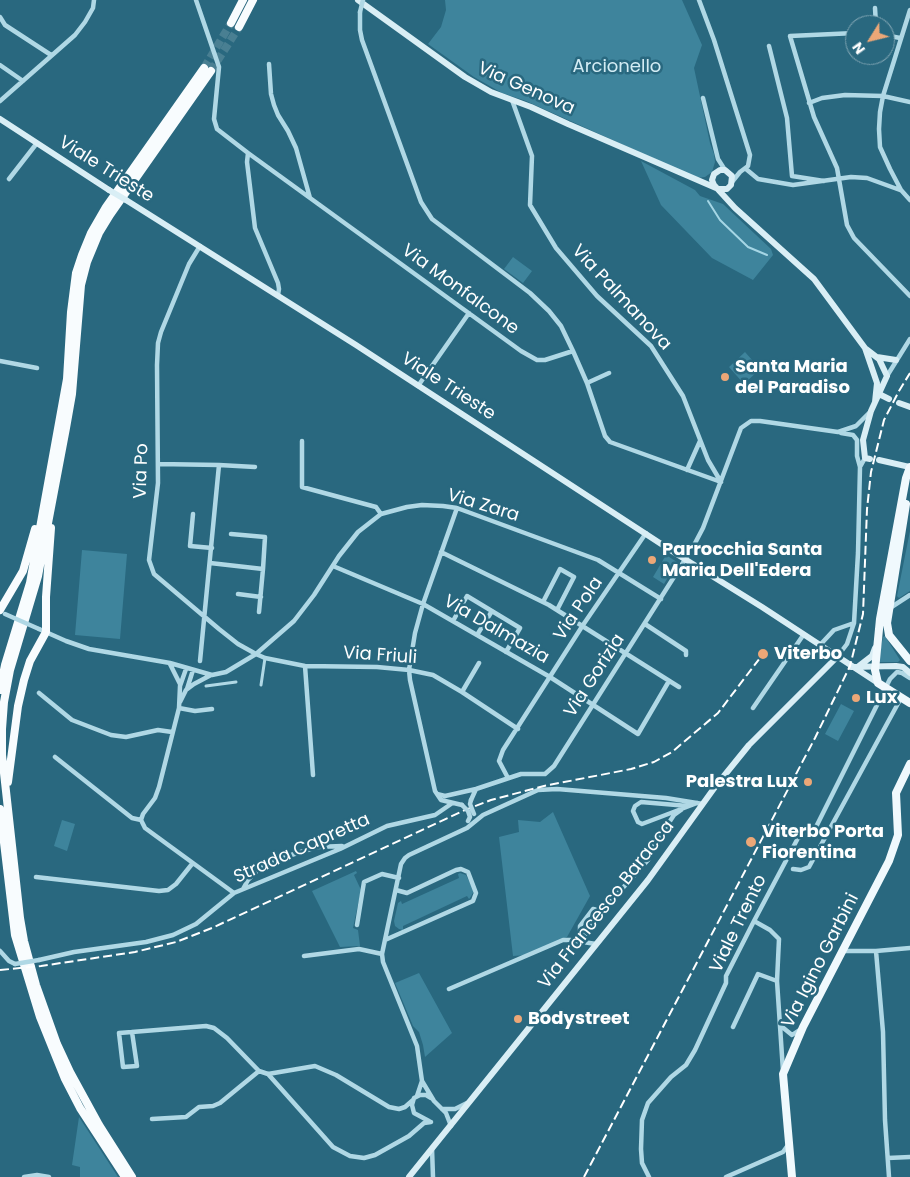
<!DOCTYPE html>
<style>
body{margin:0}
#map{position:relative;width:910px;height:1177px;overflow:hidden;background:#29687f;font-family:Poppins,sans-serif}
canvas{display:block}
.north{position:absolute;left:845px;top:15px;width:50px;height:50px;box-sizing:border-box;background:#29687f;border:1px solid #7fa4b2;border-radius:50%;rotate:234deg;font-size:14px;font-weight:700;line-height:20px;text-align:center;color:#fff}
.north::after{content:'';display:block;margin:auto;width:18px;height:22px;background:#eca777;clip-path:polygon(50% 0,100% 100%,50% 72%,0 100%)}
</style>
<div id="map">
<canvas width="910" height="1177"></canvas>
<div class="north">N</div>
</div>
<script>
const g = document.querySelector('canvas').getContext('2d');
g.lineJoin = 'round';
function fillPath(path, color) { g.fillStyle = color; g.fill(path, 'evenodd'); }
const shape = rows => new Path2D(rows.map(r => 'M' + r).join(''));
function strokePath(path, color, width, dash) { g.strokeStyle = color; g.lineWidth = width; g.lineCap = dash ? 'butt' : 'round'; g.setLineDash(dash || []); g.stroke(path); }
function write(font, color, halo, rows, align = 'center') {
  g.font = font + ' Poppins,sans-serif'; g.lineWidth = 5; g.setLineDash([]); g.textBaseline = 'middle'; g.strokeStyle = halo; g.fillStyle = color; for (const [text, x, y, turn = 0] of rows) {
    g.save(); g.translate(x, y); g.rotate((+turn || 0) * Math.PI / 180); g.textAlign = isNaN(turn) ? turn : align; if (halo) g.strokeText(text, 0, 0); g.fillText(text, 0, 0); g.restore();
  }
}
const green = shape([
 [445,0,682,0,702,45,694,68,710,143,714,154,715,162,712,172,705,177,697,178,526,101,502,93,474,77,428,44,441,27,446,10],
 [641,161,695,190,700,196,723,204,771,249,773,255,753,280,712,258,661,205],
 [513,257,532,271,523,283,504,269],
 [745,352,760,369,744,384,729,367],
 [910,531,910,591,899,598,897,596],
 [82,550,127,554,120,639,75,635],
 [666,555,677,562,664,584,653,577],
 [885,636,900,660,898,662,878,662,883,637],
 [841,704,854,711,838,741,825,734],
 [553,812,590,896,567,937,526,955,513,956,499,837,519,832,518,820,540,822],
 [62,820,75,824,67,851,54,846],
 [356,871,357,873,354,875,361,890,353,928,358,930,360,946,340,947,312,891],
 [460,873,466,875,474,891,470,898,469,899,467,896,403,926,403,930,399,929,395,926,394,921,398,903,401,901,402,904,459,878,458,874],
 [419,973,452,1033,425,1057,423,1045,419,1032,413,1026,395,983],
 [79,1117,118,1177,80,1177,80,1167,72,1165]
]);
const stream = shape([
 [708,201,720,220,748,247,767,255]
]);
const trunkTunnel = shape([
 [204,68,231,23],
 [211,71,239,27]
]);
const pedestrian = shape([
 [261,685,265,658],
 [206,686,236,682]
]);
const minor = shape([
 [196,0,219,67,214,119,217,129,248,153,247,162,255,228,278,283,279,289,278,295],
 [699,0,714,40,750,155,748,166,740,172,732,182],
 [875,8,876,25],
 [910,10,883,96,880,112,879,129,880,147,890,169,901,190,910,200],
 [360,12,360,30,362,40,421,202,432,219,530,293,549,311,561,326,573,351],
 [0,17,5,25,51,55],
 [855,33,790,36,814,117,837,168,847,225,854,238,910,296],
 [885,35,900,38],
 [769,46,787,118,792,176,824,181],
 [269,64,271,94,274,105,278,115,288,131,296,148,310,198],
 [0,65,23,81],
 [703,98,718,159,725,170],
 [512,100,532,156,530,205,556,248,597,296,651,346,683,396,708,460,721,482],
 [0,101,75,35,85,22,93,8,94,0],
 [809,103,822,98,845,95,883,96,910,102],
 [248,153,521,351,537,360,545,360,573,351,587,383,605,436,610,442,721,482],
 [746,169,758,179,793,185,851,177,867,178,900,190],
 [9,179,37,143],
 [200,246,189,264,161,332,158,343,157,365,158,483,149,560,154,574,219,629,238,644,256,654,265,658,305,666,377,667,409,670,433,675,462,692,518,729],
 [0,361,37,368],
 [887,376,910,339],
 [587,383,609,373],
 [418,386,469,313],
 [841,433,853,435,857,440,857,456,860,467],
 [302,441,302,487,376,507,381,514],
 [158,464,219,465,200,661],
 [219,465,255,467],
 [687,470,700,441],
 [457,508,423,604,415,633,409,670,410,680,435,791,441,800,462,805],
 [193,514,190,546,212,548],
 [231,534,265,537,263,569],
 [441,552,549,605,679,687],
 [210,563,263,569,259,612],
 [333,566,423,604,550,677,638,734,669,681],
 [238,594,261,597],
 [543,602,560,569,574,577,557,610],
 [890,608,910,595],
 [453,621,467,596,520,628,506,652],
 [645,624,686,651,686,655],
 [39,629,66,641,89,649,170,663,212,675,226,672,256,654,294,621,314,595,339,556,358,532,381,514,407,507,422,505,443,506,457,508,598,560,661,599],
 [477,635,492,611],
 [820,645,834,630,854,623],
 [837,657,847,644,854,623,858,553,860,467,865,458],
 [170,664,180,684],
 [305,666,313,775],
 [187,689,193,670],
 [462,692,479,663],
 [39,693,72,720,111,735,126,737,158,730,172,732],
 [180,702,186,690,194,684,211,675],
 [179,708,195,711,212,709],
 [753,708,804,634],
 [55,757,132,818,141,820],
 [508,778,499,761,503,750,583,625,646,533],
 [437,794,445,796,476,789,521,774,545,774,554,766,693,547,703,528,741,428,751,421,760,421,838,432,856,426,870,412],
 [471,800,476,789],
 [688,806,641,802,635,806,633,811,638,822,642,824,697,803],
 [141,820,143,814,155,798,159,787,179,708,180,686,186,669],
 [141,820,145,828,234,893],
 [793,869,801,870,809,867,901,698],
 [36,877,159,891,168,890,176,884,192,864],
 [243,889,248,880,261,867,275,860,317,847,342,846],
 [602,911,586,934,580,933,580,926,593,909,602,911,648,860,652,848,674,815,681,810],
 [754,921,770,930,779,939,777,981,783,1071],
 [357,925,364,882,382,874,399,878],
 [385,940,473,901,476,893,468,872,461,869,456,870,407,893,396,890],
 [0,951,9,961,15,964],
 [843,951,876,951,910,948],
 [876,951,883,1032,885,1120,889,1177],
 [304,956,359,949,382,954],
 [39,960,74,952,146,942,173,935,196,924,234,893,340,849,387,826,435,815,451,804],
 [449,989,563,940,570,940,596,944],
 [781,1026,792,1035,801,1029],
 [733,1027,758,974,777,981],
 [132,1032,119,1033,123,1067,137,1066,132,1032,206,1026,214,1028,227,1038,259,1071,268,1074,315,1066,336,1075,389,1107,399,1109,405,1107,413,1100],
 [268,1074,333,1147,350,1156,364,1158,375,1155,409,1136,424,1123,431,1122],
 [417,1096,422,1081],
 [442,1109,455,1109,467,1103],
 [152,1119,186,1117,199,1107,213,1106,220,1103,259,1071],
 [429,1121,414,1113,412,1105,414,1098,420,1095,426,1095,431,1098],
 [451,1126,446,1113,434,1101,422,1081,417,1046,383,962,382,954,401,864,405,858,409,855,467,828,483,815,538,790,557,789,666,798,703,804],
 [432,1148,433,1177],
 [888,1158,910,1157],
 [24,1177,37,1175,49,1177],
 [649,1177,642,1163,641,1149,642,1120,648,1103,671,1077,686,1065,695,1050,726,983,726,976,754,921,798,838,815,829,890,679,897,672,902,673,910,678],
 [726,1177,783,1152,788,1145]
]);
const secondary = shape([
 [358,0,465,77,491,92,531,107,568,124,716,188],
 [0,119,109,190],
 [718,189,727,189,731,185,732,176,725,170,720,170,714,174,712,180,714,185,735,208,814,279,865,348,877,383,875,402],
 [126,200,356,345,675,553,762,607,878,683],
 [866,349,879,359,887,376],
 [877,357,896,360],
 [879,394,889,399],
 [899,403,910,407],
 [870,459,865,458,863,440,871,411,887,376],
 [879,460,910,467],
 [859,666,872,656,875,648],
 [851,667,896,666,903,667,910,673],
 [409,1177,648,880,715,787,749,745,837,657]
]);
const primary = shape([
 [910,467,906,478,880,619,875,670,878,683,910,703],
 [906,504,887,623,889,635,910,661],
 [792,1177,783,1074,803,1027,889,861,898,835,896,793,910,764]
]);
const trunk = shape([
 [231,23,243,0],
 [239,27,253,0],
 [0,610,23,571,35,529],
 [0,690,5,665,30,583,67,379,71,312,76,273,82,255,91,233,106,207,204,68],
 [8,782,18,706,24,680,30,661,46,632,46,597,51,528],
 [0,809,15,935,40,1017,65,1079,80,1108,125,1177],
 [132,1177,99,1125,70,1072,57,1044,36,985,24,941,20,918,2,755,2,729,4,702,10,670,38,576,66,428,72,394,81,285,87,262,99,233,110,215,211,71]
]);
const rail = shape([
 [0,970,41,966,135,952,176,942,212,928,465,810,491,800,544,786,631,769,654,762,672,752,718,713,763,654],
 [584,1177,815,738,850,666,863,614,867,509,871,472,884,420,899,391,910,373]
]);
const minorBridge = shape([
 [360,12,363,0],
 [5,614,39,629],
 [471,800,470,804,474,814],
 [462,805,468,811,470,817,468,821],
 [15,964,39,960]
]);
const secondaryBridge = shape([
 [109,190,126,200]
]);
const markers = [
 [725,377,5,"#eca777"],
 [652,560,5,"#eca777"],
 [763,654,6,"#eca777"],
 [856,698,5,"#eca777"],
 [808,782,5,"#eca777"],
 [751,842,6,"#eca777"],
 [518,1019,5,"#eca777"]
];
const parkNames = [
 ["Arcionello",617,67]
];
const streetNames = [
 ["Via Genova",526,89,24],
 ["Viale Trieste",106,170,32],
 ["Via Monfalcone",460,290,36],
 ["Via Palmanova",621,298,47],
 ["Viale Trieste",448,387,33],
 ["Via Po",142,471,-88],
 ["Via Zara",483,506,17],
 ["Via Pola",579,609,-56],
 ["Via Dalmazia",496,630,30],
 ["Via Friuli",380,656,4],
 ["Via Gorizia",595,676,-57],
 ["Strada Capretta",302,849,-24],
 ["Via Francesco Baracca",607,905,-52],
 ["Viale Trento",739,924,-64],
 ["Via Igino Garbini",821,961,-63]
];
const poiNames = [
 ["Santa Maria",735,367],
 ["del Paradiso",735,388],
 ["Parrocchia Santa",662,550],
 ["Maria Dell'Edera",662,571],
 ["Viterbo",774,654],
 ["Lux",866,698],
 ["Palestra Lux",798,782,"right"],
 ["Viterbo Porta",762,832],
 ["Fiorentina",762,853],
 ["Bodystreet",528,1019]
];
fillPath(green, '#3e849c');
strokePath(stream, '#a5d6e5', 2);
strokePath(trunkTunnel, '#497f92', 8, [8, 4]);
strokePath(pedestrian, '#b0d8e5', 3);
strokePath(minor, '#b0d8e5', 4.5);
strokePath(secondary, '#d9eef5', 6);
strokePath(primary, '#f0f9fd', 8);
strokePath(trunk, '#f8fcfe', 8);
strokePath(rail, '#fff', 2, [9, 4]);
strokePath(minorBridge, '#b0d8e5', 4.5);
strokePath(secondaryBridge, '#d9eef5', 6);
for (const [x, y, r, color] of markers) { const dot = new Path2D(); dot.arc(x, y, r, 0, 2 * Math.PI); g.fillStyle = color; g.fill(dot); strokePath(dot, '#29687f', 2); }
write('18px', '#d3ecf4', '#29687f', parkNames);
write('18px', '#fff', '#29687f', streetNames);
write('bold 18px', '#fff', '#29687f', poiNames, 'left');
</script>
